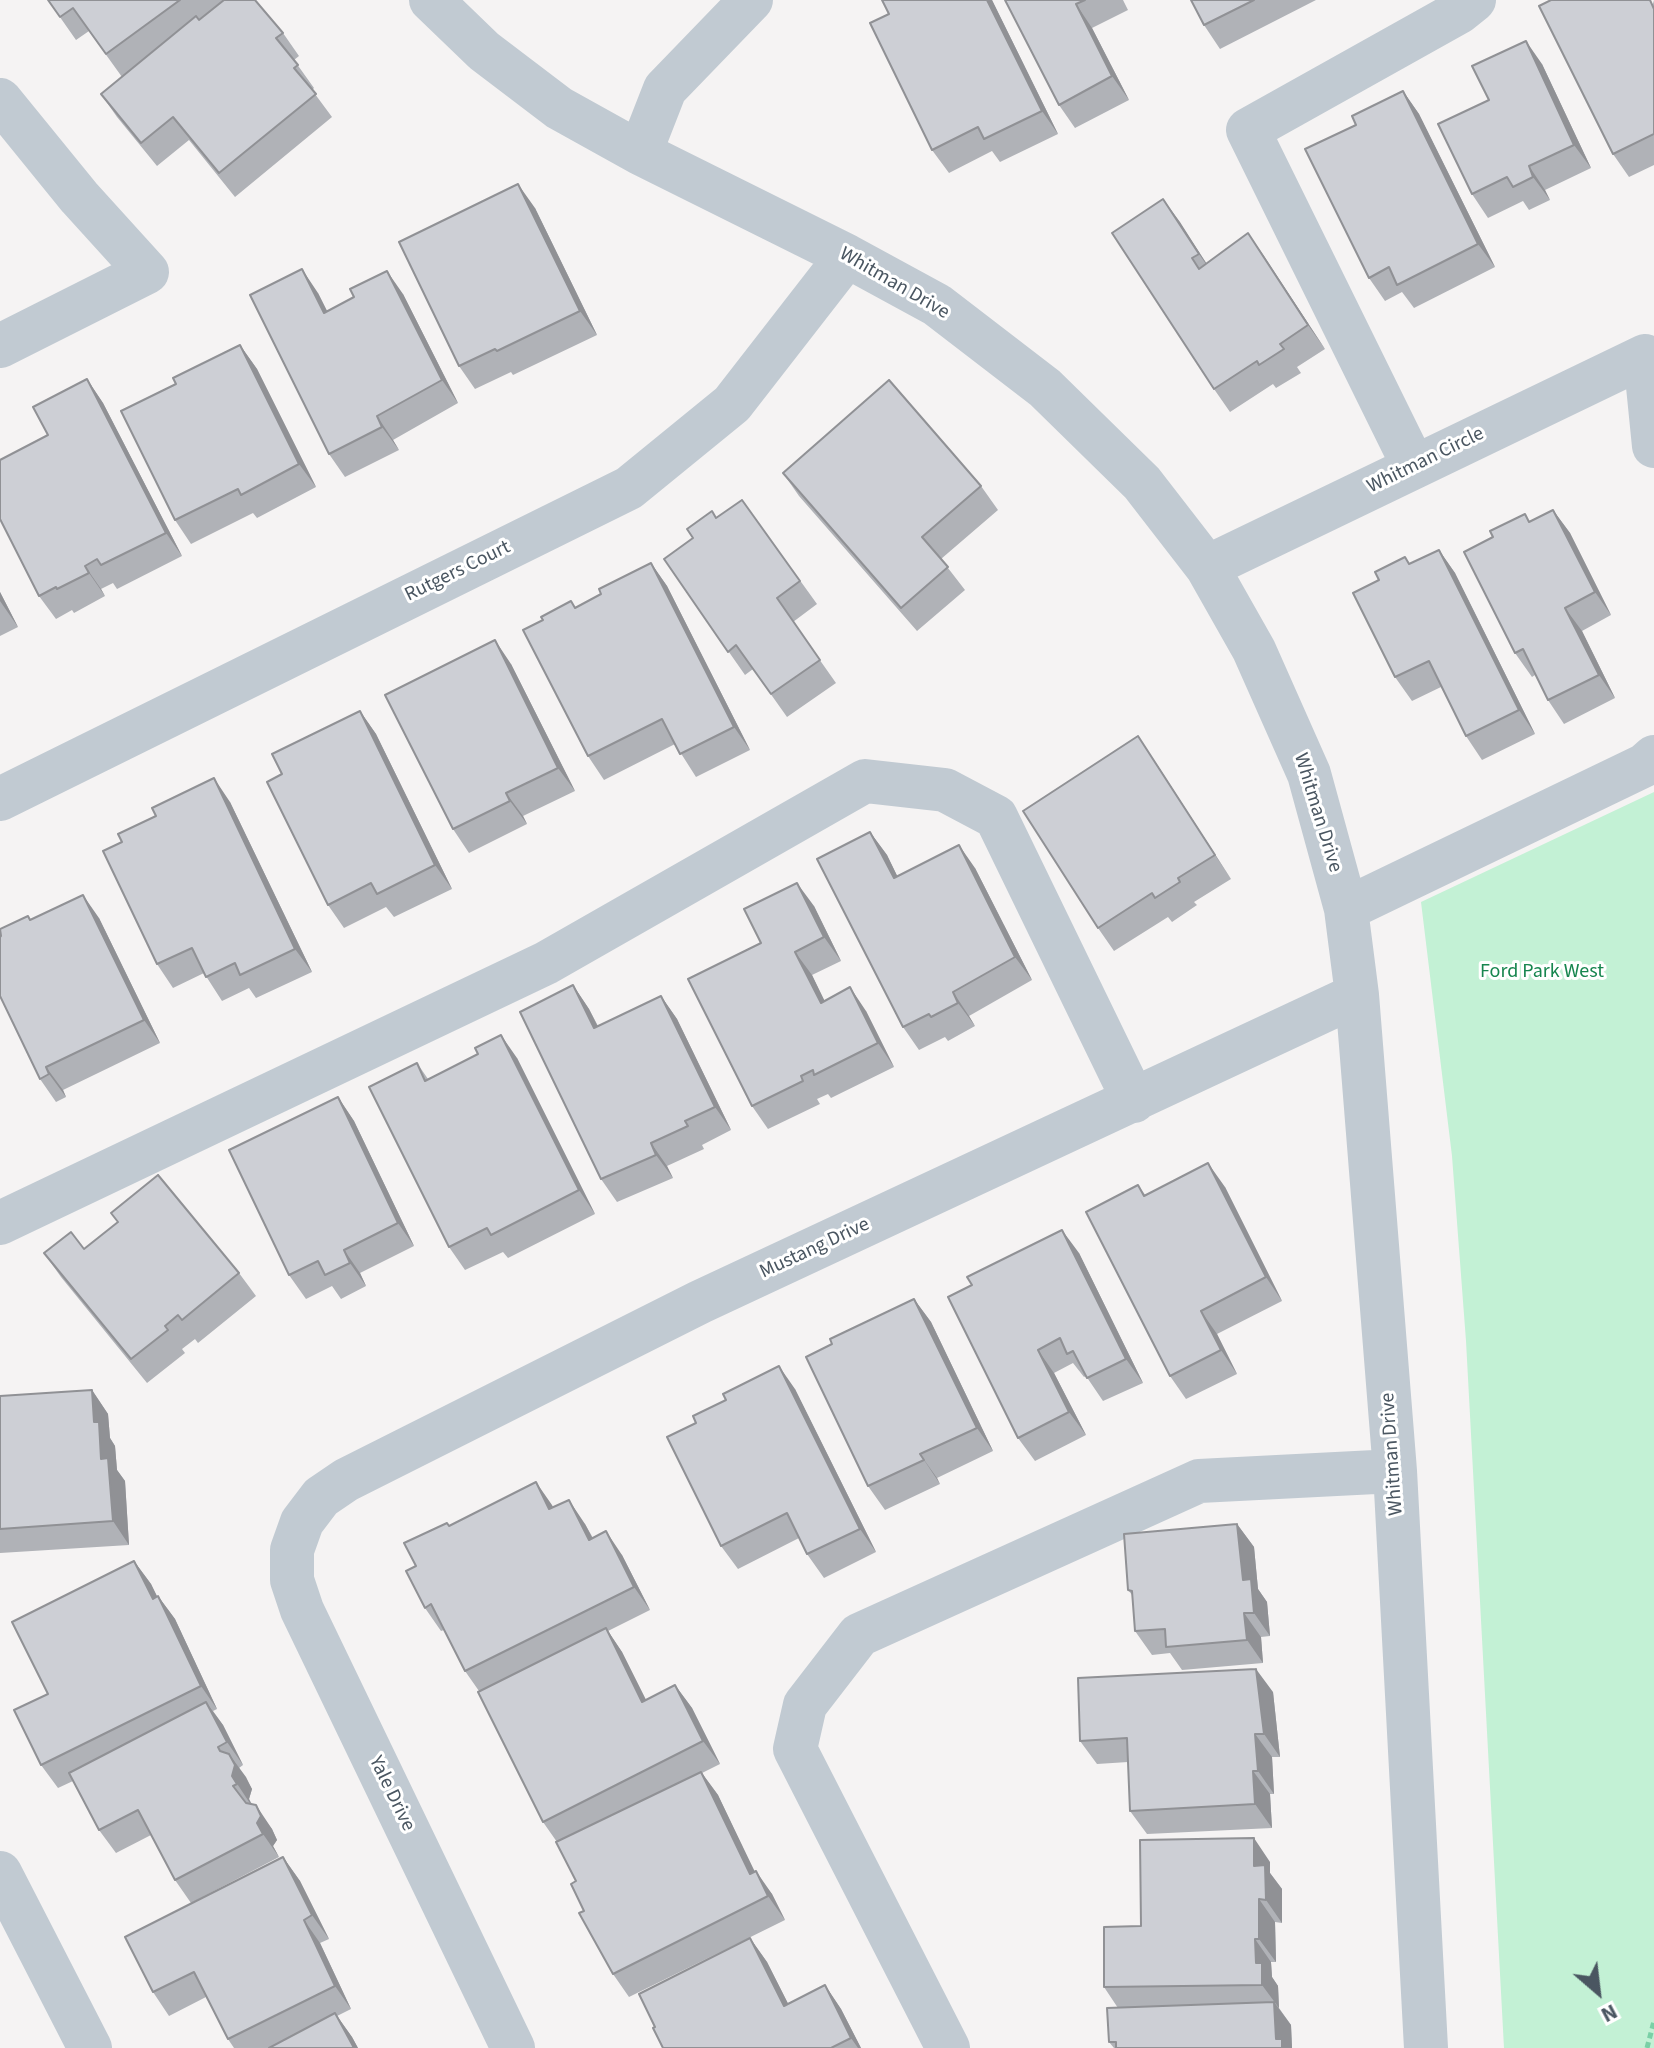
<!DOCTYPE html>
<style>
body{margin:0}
#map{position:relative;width:1654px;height:2048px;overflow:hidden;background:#f5f3f3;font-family:"Source Sans 3",sans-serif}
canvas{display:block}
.north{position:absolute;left:1558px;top:1952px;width:80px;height:80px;-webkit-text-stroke:6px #fff;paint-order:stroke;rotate:152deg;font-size:22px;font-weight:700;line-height:32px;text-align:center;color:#4a5661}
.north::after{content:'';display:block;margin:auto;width:28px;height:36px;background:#4a5661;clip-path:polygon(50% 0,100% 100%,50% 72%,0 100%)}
</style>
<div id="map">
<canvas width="1654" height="2048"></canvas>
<div class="north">N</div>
</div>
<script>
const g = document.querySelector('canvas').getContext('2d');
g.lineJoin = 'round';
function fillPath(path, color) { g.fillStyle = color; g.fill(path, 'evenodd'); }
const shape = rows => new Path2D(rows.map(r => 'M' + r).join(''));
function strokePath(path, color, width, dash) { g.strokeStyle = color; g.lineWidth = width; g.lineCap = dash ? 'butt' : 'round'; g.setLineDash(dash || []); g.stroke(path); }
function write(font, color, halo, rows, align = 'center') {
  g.font = font + ' "Source Sans 3",sans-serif'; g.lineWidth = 6; g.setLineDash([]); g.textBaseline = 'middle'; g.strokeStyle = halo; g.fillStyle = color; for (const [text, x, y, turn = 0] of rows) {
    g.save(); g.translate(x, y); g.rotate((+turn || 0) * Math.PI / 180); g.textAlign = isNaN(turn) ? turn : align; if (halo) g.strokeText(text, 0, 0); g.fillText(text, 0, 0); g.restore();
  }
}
const green = shape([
 [1654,792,1654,2048,1504,2048,1466,1341,1452,1156,1421,902]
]);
const path = shape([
 [1647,2048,1654,2021]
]);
const minor = shape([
 [431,0,484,51,559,108,640,153,847,256,937,305,1045,388,1142,483,1207,567,1254,650,1309,774,1346,909,1357,995,1395,1471,1426,2048],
 [0,100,79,197,147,272,0,346],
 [640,153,665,89,751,0],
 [1414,467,1248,130,1459,12,1474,0],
 [1207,567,1645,356,1654,446],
 [0,799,629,488,732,404,847,256],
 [1346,909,1645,765,1654,757],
 [0,1223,546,963,865,781,945,790,996,817,1134,1101],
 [0,1873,90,2048],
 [513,2048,302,1610,292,1580,292,1550,302,1522,321,1497,346,1480,700,1302,1357,995],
 [948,2048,795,1749,805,1705,859,1635,1199,1481,1395,1471]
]);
const wall = shape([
 [48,0,255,0,283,33,299,56,294,60,314,88,312,90,332,117,235,197,189,140,157,166,117,117,101,94,122,77,89,31,76,40],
 [992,0,1058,134,1000,162,992,151,949,173,932,150],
 [1005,0,1123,0,1128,10,1092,28,1129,100,1075,128,1059,105],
 [1191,0,1316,0,1220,49,1204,25],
 [1654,0,1654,165,1629,177,1613,154],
 [1542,64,1591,168,1545,190,1550,200,1529,210,1523,201,1488,218,1472,194,1489,100],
 [1403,91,1419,114,1495,267,1414,308,1402,292,1385,301,1369,278,1356,125],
 [1163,199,1207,264,1248,233,1325,349,1297,367,1301,373,1276,388,1273,384,1230,412,1214,389],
 [535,208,597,335,513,375,511,372,475,389,459,366],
 [318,293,327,311,403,294,458,403,393,440,399,450,345,477,329,454],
 [240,345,257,369,316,487,257,518,253,513,191,544,175,520,176,384],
 [87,379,103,403,182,556,117,589,113,583,101,589,105,596,74,613,72,610,56,619,39,596,48,435],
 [783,473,981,486,998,510,941,559,965,590,917,631,799,496],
 [742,500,817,604,793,622,836,683,787,717,753,669,745,675,664,559,693,538,716,518],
 [1553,510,1570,533,1611,615,1582,631,1615,698,1564,724,1548,700,1535,675,1532,677,1515,653,1530,521],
 [1439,550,1455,573,1535,734,1482,760,1466,736,1441,687,1412,701,1395,677,1379,580,1405,557,1410,564],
 [651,563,667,586,750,750,696,777,675,744,604,780,588,756,576,607,601,594],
 [0,592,18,627,0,636],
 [511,664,575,791,523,816,527,824,469,853,453,829],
 [360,711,376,734,452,889,394,917,386,907,344,928,328,905,282,774],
 [1154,760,1231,879,1194,902,1197,905,1172,922,1168,917,1114,951,1098,928],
 [230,802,312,972,256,998,249,988,222,1001,204,973,173,988,157,964],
 [870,832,887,855,897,876,975,868,1032,980,969,1016,975,1026,948,1041,945,1037,919,1050,903,1027],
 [814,906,841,961,812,975,824,1001,866,1011,894,1067,831,1098,828,1094,817,1099,820,1104,768,1129,752,1106,761,943],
 [99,918,160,1043,63,1090,66,1097,56,1102,40,1079,30,919],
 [573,985,589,1009,598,1026,661,996,677,1019,731,1130,702,1145,704,1149,667,1166,673,1178,617,1202,601,1179],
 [517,1058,595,1214,508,1258,503,1252,465,1270,449,1247,417,1063,428,1079],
 [338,1097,354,1121,414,1246,360,1273,366,1286,341,1299,332,1286,306,1299,289,1275],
 [1138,1185,1146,1196,1225,1187,1282,1301,1217,1334,1237,1374,1186,1399,1170,1376],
 [111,1213,239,1273,256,1296,198,1343,195,1339,182,1349,185,1353,147,1383,61,1277,44,1253,84,1249,118,1222],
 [1079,1253,1143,1383,1103,1401,1086,1376,1084,1377,1073,1363,1054,1373,1086,1435,1035,1461,1018,1438,948,1297],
 [914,1299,931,1322,993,1451,937,1478,940,1484,885,1510,868,1486,832,1344],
 [795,1389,876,1552,824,1578,807,1554,799,1538,738,1569,721,1546],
 [92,1390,108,1414,110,1438,115,1446,117,1470,125,1481,129,1545,0,1553,0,1396],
 [553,1508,585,1524,593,1538,622,1555,650,1610,608,1631,622,1652,646,1700,675,1685,692,1708,720,1764,702,1773,718,1795,754,1872,772,1894,785,1920,629,1997,613,1974,584,1911,576,1881,557,1842,543,1822,479,1691,465,1671,444,1630,441,1631,425,1608,416,1566,449,1526],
 [1237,1524,1254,1547,1258,1589,1267,1602,1270,1636,1261,1637,1263,1663,1182,1670,1170,1653,1152,1655,1135,1631,1133,1596,1128,1590],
 [134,1561,151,1584,157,1597,158,1596,175,1619,217,1709,213,1711,223,1725,243,1765,239,1768,252,1789,249,1799,252,1804,272,1829,277,1840,273,1846,279,1857,191,1903,175,1880,151,1835,116,1853,99,1830,73,1781,58,1788,41,1765,48,1694],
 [1273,1692,1280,1757,1272,1757,1274,1794,1270,1794,1272,1828,1147,1834,1130,1811,1128,1762,1097,1764,1080,1741],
 [283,1857,300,1881,329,1939,320,1943,351,2009,337,2016,352,2037,358,2048,234,2048,228,2039,206,1997,169,2016,153,1992],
 [1270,1862,1270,1873,1282,1889,1282,1923,1275,1922,1276,1962,1271,1962,1272,1977,1278,1986,1279,2008,1291,2025,1292,2048,1114,2048,1109,2042,1118,2008,1104,1987,1141,1926],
 [750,1938,767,1962,788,2004,825,1985,841,2009,861,2048,663,2048]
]);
const shadedWall = shape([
 [987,0,992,0,1058,134,1042,111],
 [1076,4,1092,28,1129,100,1112,76],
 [1526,41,1542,64,1591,168,1574,145],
 [1403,91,1419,114,1495,267,1478,244],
 [1529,166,1545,190,1550,200,1533,177],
 [518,184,535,208,597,335,580,311],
 [1163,199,1180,222,1215,277,1199,254],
 [1248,233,1264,256,1325,349,1308,325],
 [302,269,318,293,340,337,324,313],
 [387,271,403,294,458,403,442,380],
 [240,345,257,369,316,487,299,464],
 [87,379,103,403,182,556,166,533],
 [377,416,393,440,399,450,382,427],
 [1553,510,1570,533,1611,615,1595,592],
 [1439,550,1455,573,1535,734,1519,710],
 [651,563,667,586,750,750,734,727],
 [85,566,101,589,105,596,89,573],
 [0,592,18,627,0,601],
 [1565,608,1582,631,1615,698,1599,675],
 [495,640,511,664,575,791,558,768],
 [360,711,376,734,452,889,435,865],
 [1138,736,1154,760,1231,879,1215,855],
 [214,778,230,802,312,972,295,949],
 [506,793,523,816,527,824,510,801],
 [870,832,887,855,910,902,894,878],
 [959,845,975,868,1032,980,1015,957],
 [797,883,814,906,841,961,824,937],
 [83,895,99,918,160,1043,144,1020],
 [795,952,812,975,837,1026,821,1003],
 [573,985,589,1009,610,1051,594,1028],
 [850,987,866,1011,894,1067,878,1043],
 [953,992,969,1016,975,1026,958,1003],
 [661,996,677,1019,731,1130,715,1107],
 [501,1035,517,1058,595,1214,579,1190],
 [46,1067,63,1090,66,1097,49,1074],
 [338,1097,354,1121,414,1246,398,1223],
 [651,1143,667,1166,673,1178,656,1155],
 [1208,1163,1225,1187,1282,1301,1266,1277],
 [1062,1230,1079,1253,1143,1383,1126,1359],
 [344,1250,360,1273,366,1286,350,1263],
 [914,1299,931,1322,993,1451,977,1428],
 [1201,1311,1217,1334,1237,1374,1221,1350],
 [1038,1350,1054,1373,1086,1435,1069,1412],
 [779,1366,795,1389,876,1552,860,1529],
 [92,1390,108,1414,110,1438,115,1446,117,1470,125,1481,129,1545,113,1521,94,1422],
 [920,1454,937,1478,940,1484],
 [536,1482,552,1505,566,1533,549,1509],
 [569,1500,585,1524,606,1564,589,1540],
 [1237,1524,1254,1547,1258,1589,1267,1602,1270,1636,1254,1613,1243,1580],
 [606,1531,622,1555,650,1610,634,1587],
 [134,1561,151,1584,170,1622,153,1599],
 [158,1596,175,1619,217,1709,201,1686],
 [1244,1613,1261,1637,1263,1663,1247,1640],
 [606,1628,622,1652,659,1726,642,1702],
 [1256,1669,1273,1692,1280,1757,1264,1734],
 [675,1685,692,1708,720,1764,703,1741],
 [206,1702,223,1725,243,1765,227,1742],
 [1255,1734,1272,1757,1274,1794,1258,1771],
 [229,1754,246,1777,252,1789,249,1799,253,1808,232,1776,234,1770],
 [1253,1771,1270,1794,1272,1828,1255,1804],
 [701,1772,718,1795,767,1897,750,1874],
 [256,1805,272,1829,277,1840,273,1846,279,1857,263,1834,257,1823],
 [1254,1838,1270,1862,1270,1873,1282,1889,1282,1923,1266,1900,1254,1866],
 [283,1857,300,1881,329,1939,312,1915],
 [756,1871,772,1894,785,1920,768,1896],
 [1259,1899,1275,1922,1276,1962,1259,1939],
 [304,1920,320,1943,351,2009,335,1986],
 [750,1938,767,1962,801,2029,784,2006],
 [1255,1939,1271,1962,1272,1977,1278,1986,1279,2008,1262,1985,1256,1963],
 [825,1985,841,2009,861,2048,858,2048,851,2038],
 [1274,2002,1291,2025,1292,2048,1282,2048,1276,2039],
 [335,2013,352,2037,358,2048,354,2048]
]);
const building = shape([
 [48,0,180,0,106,54,73,8,60,17,48,0],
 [224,0,255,0,283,33,276,38,298,65,294,68,316,94,219,173,173,117,141,143,101,94,196,16,199,20,224,0],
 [882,0,987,0,1042,111,984,139,978,127,932,150,870,23,889,14,882,0],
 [1005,0,1085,0,1076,4,1112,76,1059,105,1005,0],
 [1191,0,1254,0,1204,25,1191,0],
 [1551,0,1650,0,1654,9,1654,134,1613,154,1539,6,1551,0],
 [1526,41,1574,145,1529,166,1533,177,1513,187,1507,177,1472,194,1438,124,1489,100,1472,66,1526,41],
 [1403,91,1478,244,1397,285,1389,267,1369,278,1305,149,1356,125,1352,116,1403,91],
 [518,184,580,311,497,351,495,349,459,366,399,242,518,184],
 [1163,199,1199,254,1192,258,1199,269,1248,233,1308,325,1280,344,1284,349,1259,365,1257,361,1214,389,1112,233,1163,199],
 [302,269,324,313,354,297,350,289,387,271,442,380,377,416,382,427,329,454,250,295,302,269],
 [240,345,299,464,241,495,238,489,175,520,121,411,176,384,173,378,240,345],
 [87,379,166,533,101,565,97,559,85,566,89,573,57,589,56,587,39,596,0,519,0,460,48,435,33,407,87,379],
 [889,380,981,486,922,537,948,567,901,608,783,473,889,380],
 [742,500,800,581,777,598,820,660,771,694,736,645,728,652,664,559,693,538,687,529,712,511,716,518,742,500],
 [1553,510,1595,592,1565,608,1599,675,1548,700,1523,649,1515,653,1464,552,1493,537,1490,531,1525,514,1529,522,1553,510],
 [1439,550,1519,710,1466,736,1429,661,1395,677,1353,593,1379,580,1375,572,1405,557,1409,564,1439,550],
 [651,563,734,727,680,754,662,719,588,756,523,630,543,620,541,617,571,601,575,608,601,594,599,589,651,563],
 [495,640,558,768,506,793,510,801,453,829,385,695,495,640],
 [360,711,435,865,377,894,371,883,328,905,267,782,282,774,272,754,360,711],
 [1138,736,1215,855,1178,878,1180,882,1155,898,1152,893,1098,928,1023,811,1138,736],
 [214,778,295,949,240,975,235,963,206,977,192,948,157,964,103,851,122,842,118,834,156,816,152,808,214,778],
 [870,832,894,878,959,845,1015,957,953,992,958,1003,931,1017,929,1014,903,1027,817,859,870,832],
 [797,883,824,937,795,952,821,1003,850,987,878,1043,814,1075,813,1070,801,1076,803,1081,752,1106,688,979,761,943,744,909,797,883],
 [83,895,144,1020,46,1067,49,1074,40,1079,0,996,0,937,1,936,0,929,28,916,30,920,83,895],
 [573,985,594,1028,661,996,715,1107,685,1121,688,1126,651,1143,656,1155,601,1179,520,1012,573,985],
 [501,1035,579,1190,491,1235,487,1228,449,1247,369,1087,417,1063,425,1081,478,1054,475,1048,501,1035],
 [338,1097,398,1223,344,1250,350,1263,325,1275,318,1261,289,1275,229,1150,338,1097],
 [1208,1163,1266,1277,1201,1311,1221,1350,1170,1376,1086,1212,1138,1185,1144,1196,1208,1163],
 [158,1175,239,1273,182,1320,178,1315,165,1326,168,1330,131,1359,44,1253,71,1232,84,1249,118,1222,111,1213,158,1175],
 [1062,1230,1126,1359,1087,1378,1073,1351,1067,1354,1060,1338,1038,1350,1069,1412,1018,1438,948,1297,972,1285,967,1277,1062,1230],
 [914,1299,977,1428,920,1454,924,1460,868,1486,806,1357,832,1344,830,1339,914,1299],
 [779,1366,860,1529,807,1554,787,1513,721,1546,667,1437,696,1423,693,1416,726,1400,723,1394,779,1366],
 [92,1390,94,1422,99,1422,101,1459,108,1458,113,1521,0,1529,0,1396,92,1390],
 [536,1482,549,1509,569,1500,589,1540,606,1531,634,1587,465,1671,431,1604,425,1608,406,1571,416,1566,404,1543,447,1523,449,1526,536,1482],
 [1237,1524,1243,1580,1251,1579,1254,1613,1244,1613,1247,1640,1166,1647,1165,1629,1135,1631,1132,1591,1128,1590,1124,1534,1237,1524],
 [134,1561,153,1599,158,1596,201,1686,41,1765,14,1710,48,1694,12,1622,134,1561],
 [606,1628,642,1702,675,1685,703,1741,543,1822,478,1692,606,1628],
 [1256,1669,1264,1734,1255,1734,1258,1771,1253,1771,1255,1804,1130,1811,1127,1738,1080,1741,1078,1678,1256,1669],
 [206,1702,227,1742,218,1747,220,1751,229,1754,235,1765,232,1776,237,1784,233,1786,246,1803,256,1805,261,1816,257,1823,263,1834,175,1880,138,1810,99,1830,69,1773,206,1702],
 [701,1772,750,1874,756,1871,768,1896,613,1974,579,1913,584,1911,571,1884,576,1881,556,1842,701,1772],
 [1254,1838,1254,1866,1265,1865,1266,1900,1259,1899,1259,1939,1255,1939,1256,1963,1262,1963,1262,1985,1104,1987,1104,1927,1141,1926,1140,1840,1254,1838],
 [283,1857,312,1915,304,1920,335,1986,228,2039,194,1972,153,1992,125,1937,283,1857],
 [750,1938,784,2006,825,1985,851,2038,831,2048,663,2048,653,2028,655,2027,639,1994,750,1938],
 [1274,2002,1276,2039,1282,2039,1282,2048,1116,2048,1116,2042,1109,2042,1107,2008,1274,2002],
 [335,2013,354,2048,269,2048,335,2013]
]);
const streetNames = [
 ["Whitman Drive",894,284,30],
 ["Whitman Circle",1426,461,-26],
 ["Rutgers Court",458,572,-26],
 ["Whitman Drive",1317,813,73],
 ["Mustang Drive",815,1249,-25],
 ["Whitman Drive",1393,1454,-94],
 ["Yale Drive",391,1794,64]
];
const parkNames = [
 ["Ford Park West",1542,973]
];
fillPath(green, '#c3f1d5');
strokePath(path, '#7ad0a6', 5, [6, 4]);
strokePath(minor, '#c1cad2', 44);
fillPath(wall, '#b0b2b7');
fillPath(shadedWall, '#909195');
fillPath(building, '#cdcfd5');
strokePath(building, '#909195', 2);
write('20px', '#4a5661', '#fff', streetNames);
write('20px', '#17864f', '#fff', parkNames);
</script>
